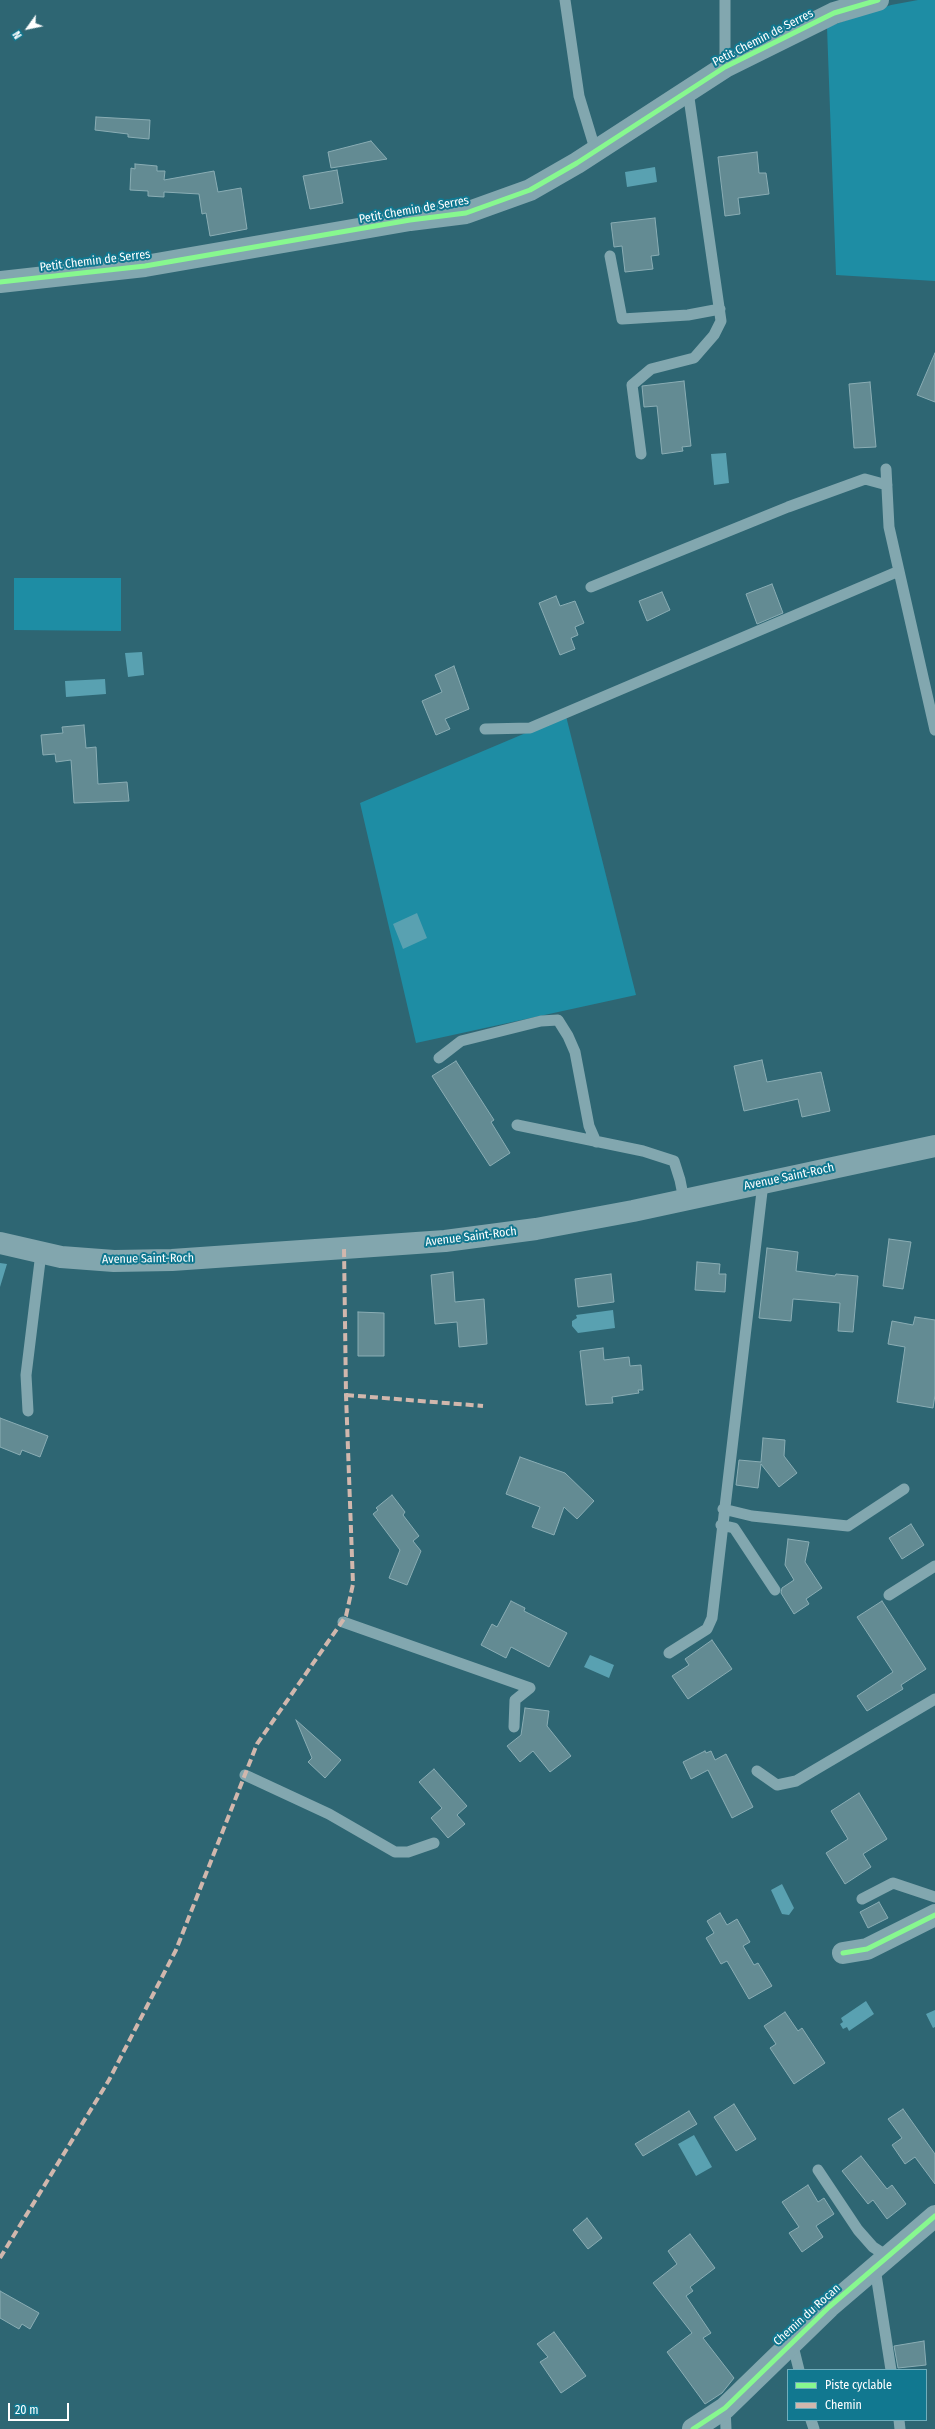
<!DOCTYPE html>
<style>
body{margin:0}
#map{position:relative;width:935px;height:2429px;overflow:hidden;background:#2e6673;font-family:"Fira Sans Condensed",sans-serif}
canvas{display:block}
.legend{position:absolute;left:787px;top:2369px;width:140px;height:52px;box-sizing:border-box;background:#117890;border:1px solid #70aebc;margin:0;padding:5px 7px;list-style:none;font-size:12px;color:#fff}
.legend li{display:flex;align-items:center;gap:8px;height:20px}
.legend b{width:20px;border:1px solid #70aebc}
.north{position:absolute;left:8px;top:8px;width:40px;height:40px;-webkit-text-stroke:3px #117890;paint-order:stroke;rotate:237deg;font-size:11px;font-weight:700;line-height:16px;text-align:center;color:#fff}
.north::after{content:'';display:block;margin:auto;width:14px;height:18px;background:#fff;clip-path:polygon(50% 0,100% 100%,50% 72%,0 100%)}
.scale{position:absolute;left:8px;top:2403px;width:61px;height:18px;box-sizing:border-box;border:2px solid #fff;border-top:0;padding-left:5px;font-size:12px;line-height:14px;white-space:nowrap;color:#fff;-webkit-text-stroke:3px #117890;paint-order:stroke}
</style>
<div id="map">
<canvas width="935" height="2429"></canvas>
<ul class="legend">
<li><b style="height:5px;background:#87f88f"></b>Piste cyclable</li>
<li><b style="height:5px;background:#d1b7ad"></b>Chemin</li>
</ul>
<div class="north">N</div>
<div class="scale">20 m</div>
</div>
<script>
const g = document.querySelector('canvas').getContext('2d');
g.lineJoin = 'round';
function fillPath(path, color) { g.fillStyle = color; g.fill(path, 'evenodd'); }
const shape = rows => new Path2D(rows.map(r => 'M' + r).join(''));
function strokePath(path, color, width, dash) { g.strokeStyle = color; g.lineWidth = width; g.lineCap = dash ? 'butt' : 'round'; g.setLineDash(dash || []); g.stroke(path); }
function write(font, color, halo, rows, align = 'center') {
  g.font = font + ' "Fira Sans Condensed",sans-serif'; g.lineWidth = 4; g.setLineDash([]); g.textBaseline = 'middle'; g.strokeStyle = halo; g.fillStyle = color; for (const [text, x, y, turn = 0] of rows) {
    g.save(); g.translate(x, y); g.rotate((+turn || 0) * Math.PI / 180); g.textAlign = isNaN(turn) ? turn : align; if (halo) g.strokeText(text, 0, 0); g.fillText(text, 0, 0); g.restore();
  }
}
const green = shape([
 [918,0,935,0,935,281,836,275,827,27,891,5],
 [14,578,121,578,121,631,14,630],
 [566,716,636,995,416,1043,360,803]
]);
const water = shape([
 [655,167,657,182,627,187,625,172],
 [726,453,729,483,714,485,711,454],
 [142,652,144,675,128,677,125,653],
 [105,679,106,694,66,697,65,681],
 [417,913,427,938,403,949,393,924],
 [0,1263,7,1264,0,1287],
 [613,1310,615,1328,578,1333,572,1326,572,1321,577,1318,576,1315],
 [590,1655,614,1665,609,1678,584,1667],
 [782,1884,794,1908,789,1915,782,1914,771,1890],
 [866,2001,874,2014,849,2031,847,2027,843,2029,840,2024,843,2022,841,2018],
 [935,2010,935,2027,933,2028,926,2014],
 [694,2135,712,2167,696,2176,678,2144]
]);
const building = shape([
 [96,117,150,120,149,139,128,137,128,134,95,130,96,117],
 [371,141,387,159,331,168,328,152,371,141],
 [757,152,759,173,766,173,769,194,738,198,740,214,725,216,718,157,757,152],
 [135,164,157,166,157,171,165,171,164,180,214,171,218,192,241,188,247,229,210,236,206,213,202,214,199,194,164,192,164,197,148,196,148,191,130,190,131,168,135,169,135,164],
 [337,170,343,203,310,209,303,176,337,170],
 [655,218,659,255,651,256,653,269,625,272,622,246,614,247,611,223,655,218],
 [935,353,935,402,917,395,935,353],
 [684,381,691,446,682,447,683,451,662,454,657,406,644,407,642,386,684,381],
 [870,382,876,447,854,448,849,384,870,382],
 [772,584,783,613,757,624,746,594,772,584],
 [662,592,670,610,647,621,639,601,662,592],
 [556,596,560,606,575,601,584,623,575,627,578,635,571,638,575,649,560,655,539,603,556,596],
 [454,666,469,709,445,719,450,729,436,735,422,701,442,692,435,675,454,666],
 [84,725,86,748,96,747,98,784,127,782,129,801,74,803,71,760,56,762,55,754,43,755,41,735,63,733,62,727,84,725],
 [762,1060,767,1082,821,1072,830,1111,802,1117,798,1099,744,1111,734,1066,762,1060],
 [456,1061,494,1120,491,1122,510,1153,490,1166,432,1076,456,1061],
 [889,1239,911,1242,903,1289,883,1286,889,1239],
 [767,1248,798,1252,796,1271,835,1276,836,1274,858,1276,853,1332,838,1331,840,1303,793,1299,791,1321,759,1318,767,1248],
 [697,1262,720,1264,719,1274,726,1274,725,1292,695,1290,697,1262],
 [453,1272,455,1302,484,1299,487,1344,459,1347,457,1322,435,1324,431,1275,453,1272],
 [611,1274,614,1302,578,1307,575,1279,611,1274],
 [358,1312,384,1313,384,1356,358,1356,358,1312],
 [915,1317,935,1320,935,1395,933,1408,897,1402,905,1347,888,1344,892,1321,913,1325,915,1317],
 [603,1348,604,1360,629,1357,630,1366,641,1365,643,1390,638,1390,639,1393,612,1397,613,1403,586,1405,580,1351,603,1348],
 [0,1418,48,1436,40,1457,22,1450,20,1455,0,1447,0,1418],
 [763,1438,785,1440,784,1456,797,1473,779,1487,761,1464,758,1488,736,1485,739,1460,761,1462,763,1438],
 [520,1457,565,1473,594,1501,577,1519,564,1507,554,1535,532,1527,540,1507,506,1494,520,1457],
 [392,1495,405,1512,403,1515,419,1536,413,1541,421,1551,407,1585,389,1578,400,1550,373,1514,378,1510,376,1508,392,1495],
 [911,1524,924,1545,902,1559,889,1538,911,1524],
 [788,1539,809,1542,805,1562,822,1588,806,1599,809,1604,794,1614,781,1593,782,1588,794,1580,785,1565,788,1539],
 [511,1601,525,1608,524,1611,567,1633,549,1667,511,1647,506,1658,481,1645,492,1624,497,1627,511,1601],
 [882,1601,926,1669,901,1685,903,1689,867,1711,857,1696,893,1672,857,1617,882,1601],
 [712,1640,732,1669,688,1699,672,1676,689,1665,685,1659,712,1640],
 [525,1708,549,1711,547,1726,571,1756,550,1772,533,1751,520,1762,507,1746,521,1735,525,1708],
 [296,1720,341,1760,325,1778,308,1762,312,1758,296,1720],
 [705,1751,706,1753,711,1751,715,1760,726,1754,753,1807,732,1818,708,1770,691,1779,683,1762,705,1751],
 [434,1769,467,1806,457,1815,465,1824,448,1838,431,1818,442,1808,419,1782,434,1769],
 [859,1793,887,1839,863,1854,871,1867,845,1884,826,1853,848,1839,831,1811,859,1793],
 [879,1902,888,1918,868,1928,860,1912,879,1902],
 [720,1913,727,1925,737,1919,750,1942,743,1946,754,1965,758,1963,772,1986,749,1999,727,1961,721,1964,706,1938,714,1933,707,1921,720,1913],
 [785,2012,798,2031,802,2028,825,2063,794,2084,770,2048,776,2044,764,2026,785,2012],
 [734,2104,756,2139,736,2151,714,2117,734,2104],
 [903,2109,935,2154,935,2184,915,2157,905,2164,892,2145,902,2138,888,2119,903,2109],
 [689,2111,697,2124,643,2156,635,2144,689,2111],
 [861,2156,887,2189,892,2185,906,2204,887,2219,873,2200,868,2204,842,2171,861,2156],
 [808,2185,818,2202,824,2198,834,2214,816,2226,823,2237,802,2252,789,2233,799,2227,782,2202,808,2185],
 [587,2218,602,2238,588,2249,573,2230,587,2218],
 [690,2234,715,2268,690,2287,693,2291,686,2296,711,2333,703,2338,734,2378,722,2393,705,2404,667,2352,692,2333,653,2283,677,2264,668,2251,690,2234],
 [0,2291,39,2313,30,2329,22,2324,19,2329,0,2318,0,2291],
 [554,2332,586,2376,561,2393,540,2362,548,2357,537,2344,554,2332],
 [924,2341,926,2365,898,2368,894,2346,924,2341]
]);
const service = shape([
 [565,0,579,96,596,152],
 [725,0,725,67],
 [610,256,622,319,688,315,720,309],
 [641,454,632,385,651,369,694,358,714,335,721,321,688,91],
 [886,469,889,527,935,730],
 [591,587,788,507,865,479,887,485],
 [485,729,530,728,899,571],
 [439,1058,461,1041,541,1021,558,1020,568,1036,575,1052,589,1126,596,1142],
 [517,1125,643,1151,674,1161,680,1180,684,1200],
 [28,1411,26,1375,41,1253],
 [723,1509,752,1516,848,1526,904,1489],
 [721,1525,734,1528,775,1590],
 [889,1595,935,1566],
 [343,1622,530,1688,515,1700,514,1727],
 [669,1653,707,1629,712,1618,763,1183],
 [757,1771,777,1785,796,1781,935,1699],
 [245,1775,329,1814,395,1852,408,1852,434,1843],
 [862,1899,893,1883,935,1897],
 [818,2170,858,2230,873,2247,887,2256],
 [875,2268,891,2370],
 [792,2342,799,2370],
 [725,2408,726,2429],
 [811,2420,814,2429],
 [899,2420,900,2429]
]);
const minor = shape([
 [0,282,145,266,410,220,466,213,530,190,577,163,725,67,834,13,878,0],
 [843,1953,867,1949,935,1915],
 [693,2429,725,2408,829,2307,935,2216]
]);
const primary = shape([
 [0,1243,61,1257,114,1261,172,1260,445,1241,536,1229,633,1211,935,1146]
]);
const quiet = shape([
 [346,1395,483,1406],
 [0,2258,109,2080,176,1950,257,1744,346,1616,353,1584,346,1395,344,1248]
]);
const cycleway = shape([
 [0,282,145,266,410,220,466,213,530,190,577,163,725,67,834,13,878,0],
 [843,1953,867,1949,935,1915],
 [693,2429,725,2408,829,2307,935,2216]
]);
const streetNames = [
 ["Petit Chemin de Serres",763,38,-27],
 ["Petit Chemin de Serres",414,210,-10],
 ["Petit Chemin de Serres",95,261,-7],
 ["Avenue Saint-Roch",789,1177,-12],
 ["Avenue Saint-Roch",471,1237,-7],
 ["Avenue Saint-Roch",148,1259,-1],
 ["Chemin du Rocan",807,2315,-42]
];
fillPath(green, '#1e8da4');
fillPath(water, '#59a1b1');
fillPath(building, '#638b93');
strokePath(building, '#8aadb4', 1);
strokePath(service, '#82a7af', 11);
strokePath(minor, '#82a7af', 22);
strokePath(primary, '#82a6ae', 22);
strokePath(quiet, '#d1b7ad', 4, [8, 4]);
strokePath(cycleway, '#87f88f', 5);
write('12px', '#fff', '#117890', streetNames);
</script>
